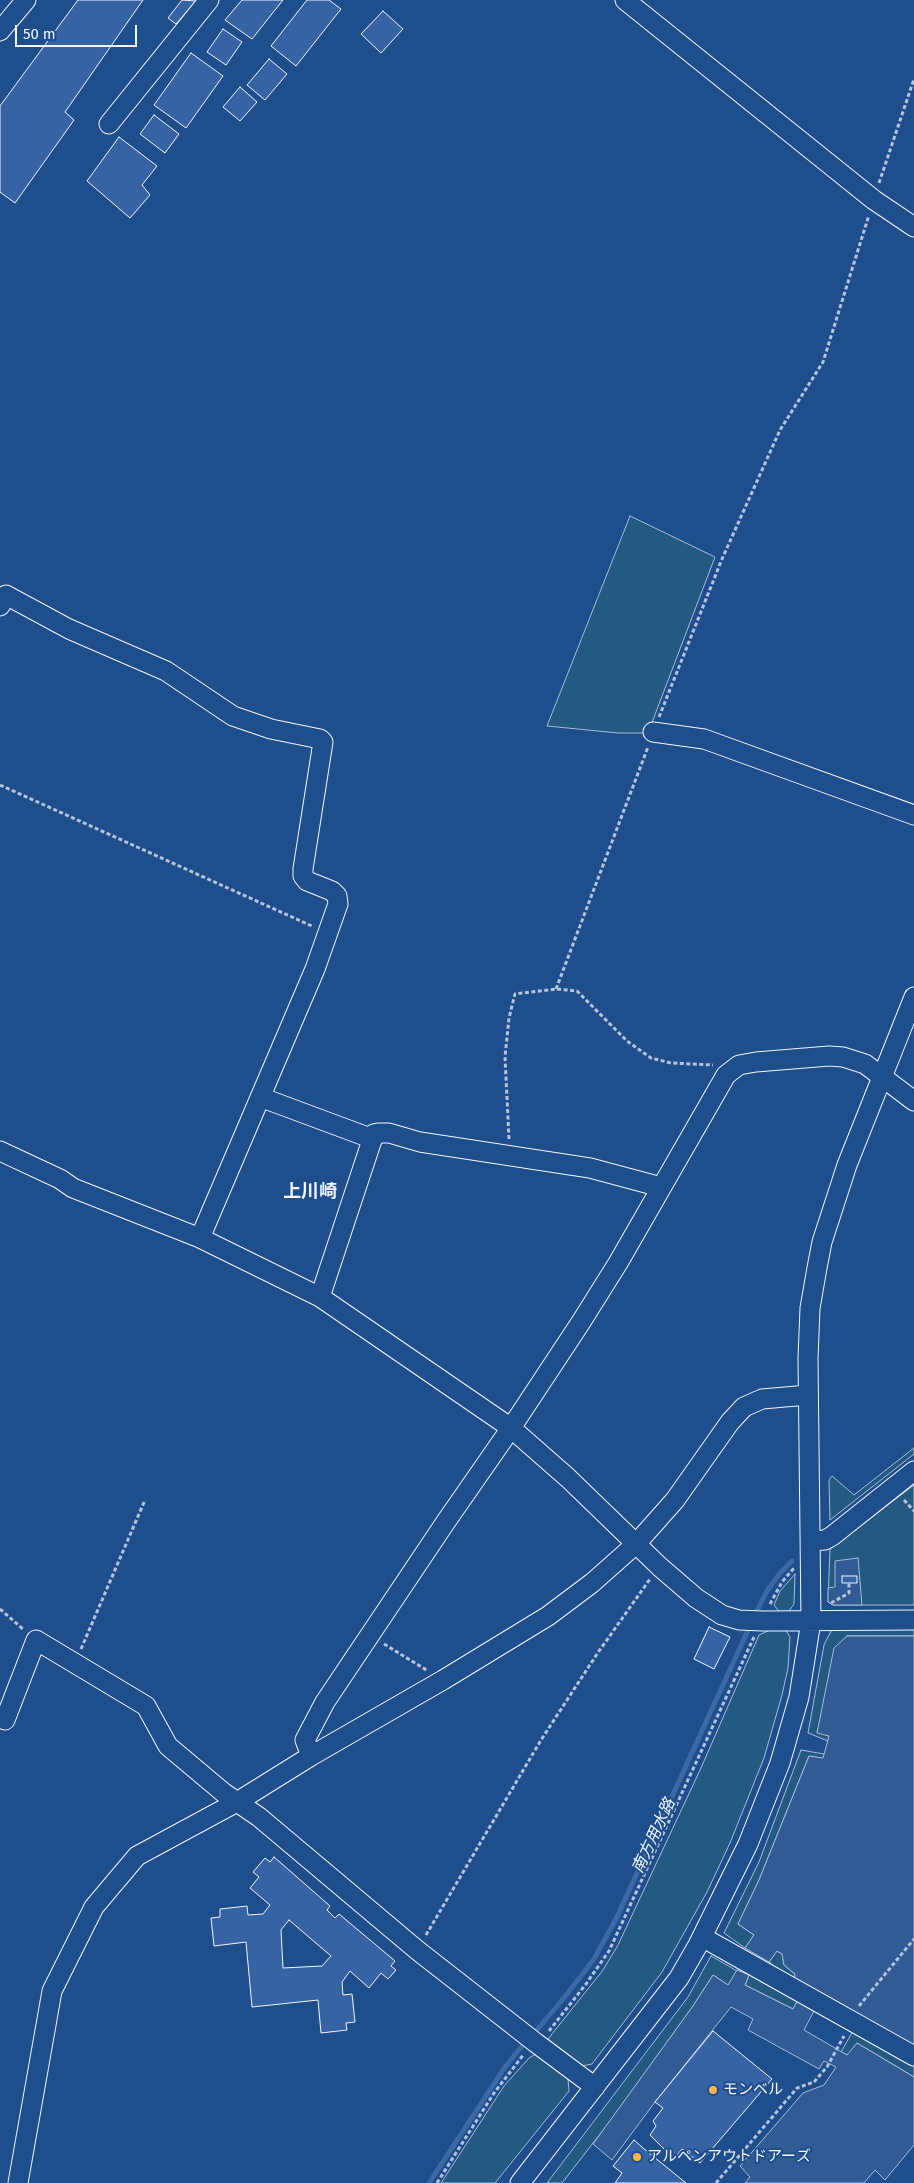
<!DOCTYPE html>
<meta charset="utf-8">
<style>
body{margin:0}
#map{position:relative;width:914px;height:2183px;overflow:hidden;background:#1f4e8c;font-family:"Fira Sans",sans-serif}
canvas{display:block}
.scale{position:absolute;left:15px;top:25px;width:122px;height:22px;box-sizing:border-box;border:2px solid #f2f6ff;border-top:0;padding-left:6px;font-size:15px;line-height:18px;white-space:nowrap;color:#f2f6ff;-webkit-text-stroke:4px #1f4e8c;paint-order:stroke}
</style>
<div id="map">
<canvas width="914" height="2183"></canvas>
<div class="scale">50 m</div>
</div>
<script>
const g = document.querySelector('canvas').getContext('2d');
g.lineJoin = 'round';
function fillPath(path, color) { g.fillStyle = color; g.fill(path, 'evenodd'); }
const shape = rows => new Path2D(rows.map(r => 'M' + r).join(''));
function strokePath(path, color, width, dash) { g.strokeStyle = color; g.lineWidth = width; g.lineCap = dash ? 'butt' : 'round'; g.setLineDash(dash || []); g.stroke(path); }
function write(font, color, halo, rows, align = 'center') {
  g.font = font + ' "Fira Sans","Noto Sans JP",sans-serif'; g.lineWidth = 4; g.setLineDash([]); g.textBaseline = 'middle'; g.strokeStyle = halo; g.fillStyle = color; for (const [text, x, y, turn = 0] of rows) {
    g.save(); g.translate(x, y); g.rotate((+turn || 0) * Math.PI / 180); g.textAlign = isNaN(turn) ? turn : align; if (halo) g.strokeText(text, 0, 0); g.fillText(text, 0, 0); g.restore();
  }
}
const green = shape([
 [630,516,715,557,648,733,618,733,547,726,630,516],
 [914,1448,914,1454,830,1520,829,1480,832,1476,854,1495,914,1448],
 [914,1485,914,1605,833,1605,828,1602,830,1549,914,1485],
 [795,1574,794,1604,787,1614,781,1614,774,1605,780,1591,795,1574],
 [914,1627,914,1636,847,1636,817,1732,829,1736,828,1741,808,1733,824,1645,831,1631,837,1628,914,1627],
 [772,1629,785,1629,790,1637,788,1668,782,1695,764,1758,730,1843,707,1892,662,1972,592,2064,582,2066,548,2039,603,1970,618,1945,701,1768,759,1635,772,1629],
 [801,1750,824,1754,823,1759,809,1756,759,1880,738,1924,754,1935,745,1948,724,1933,759,1862,801,1750],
 [777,1951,782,1954,784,1965,795,1974,794,1981,769,1962,777,1951],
 [711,1956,737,1971,728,1985,713,1975,693,2006,614,2116,562,2183,547,2183,688,1997,711,1956],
 [749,1975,799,1998,793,2009,745,1985,749,1975],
 [853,2031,914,2062,914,2077,857,2043,848,2055,841,2052,853,2031],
 [536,2054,568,2079,569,2091,495,2183,441,2183,504,2086,529,2058,536,2054]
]);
const parking = shape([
 [858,1558,862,1605,833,1605,828,1602,828,1588,835,1587,835,1561,858,1558],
 [847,1636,914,1636,914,2046,794,1981,795,1974,784,1965,782,1954,777,1951,769,1962,745,1948,754,1935,738,1924,759,1880,809,1756,823,1758,829,1736,817,1733,834,1648,847,1636],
 [737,1970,749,1975,745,1985,793,2009,799,1998,815,2009,804,2030,847,2055,857,2043,914,2077,914,2145,885,2180,875,2170,864,2183,745,2183,750,2177,740,2166,803,2093,824,2085,836,2067,824,2061,819,2069,748,2030,753,2019,731,2007,655,2102,612,2160,593,2144,693,2006,713,1975,728,1985,737,1970]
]);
const stream = shape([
 [755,1615,767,1591,780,1573,792,1561],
 [536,2031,564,1998,594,1959,616,1919,749,1628],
 [429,2183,505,2067,522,2046]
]);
const building = shape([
 [78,0,143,0,65,112,74,120,15,203,0,192,0,106,78,0],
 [182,0,196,1,176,24,168,18,182,0],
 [242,0,283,0,252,39,225,20,242,0],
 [307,0,329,0,341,9,296,66,271,46,307,0],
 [383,11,403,29,381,53,361,34,383,11],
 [223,29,242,42,226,65,207,52,223,29],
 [191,53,223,76,186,128,154,105,191,53],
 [269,59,287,74,265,100,247,85,269,59],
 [240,87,257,102,240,121,223,107,240,87],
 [154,115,179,134,165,153,140,134,154,115],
 [119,137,157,166,142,185,150,195,130,218,87,181,119,137],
 [842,1576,857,1576,857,1583,842,1583,842,1576],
 [709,1627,730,1637,714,1669,694,1659,709,1627],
 [274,1857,330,1906,327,1910,335,1918,339,1914,395,1961,391,1966,396,1970,388,1979,381,1973,369,1988,350,1971,342,1982,343,1995,352,1994,355,2022,346,2023,347,2030,321,2033,318,2000,252,2007,246,1942,214,1946,211,1918,220,1917,220,1909,247,1906,248,1915,263,1914,270,1905,250,1888,259,1877,253,1872,265,1858,270,1862,274,1857],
 [289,1920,331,1956,322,1966,283,1968,281,1930,289,1920],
 [713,2031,772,2079,700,2163,682,2149,674,2159,650,2135,656,2126,653,2121,663,2108,655,2102,713,2031],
 [634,2140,643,2148,686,2183,615,2183,622,2173,613,2166,634,2140]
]);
const path = shape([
 [879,183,914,79],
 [659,717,722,559,780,430,823,362,869,215],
 [0,785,314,927],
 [556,989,648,747],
 [509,1139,505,1057,509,1018,515,994,556,989,577,991,627,1041,651,1058,671,1063,713,1065],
 [904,1500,914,1511],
 [831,1603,849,1593,849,1583],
 [770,1604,782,1582,794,1568],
 [0,1609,24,1630],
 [384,1644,428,1671],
 [81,1649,145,1500],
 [426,1935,541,1740,597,1654,650,1579],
 [859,2006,914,1939],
 [549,2031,586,1984,609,1951,754,1637],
 [437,2183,494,2093,524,2054],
 [716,2183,797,2088,814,2082,827,2067,844,2036]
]);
const minor = shape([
 [625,0,874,200,914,227],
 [0,31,26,0],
 [109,124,209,0],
 [0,606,6,595,69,629,166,671,233,716,271,729,320,739,323,742,303,869,303,876,307,881,332,891,337,896,338,904,315,969,200,1238],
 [653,732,704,739,914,815],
 [260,1097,373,1139],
 [0,1151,60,1179,73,1188,200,1238,320,1297,511,1428,568,1478,660,1567,696,1598,722,1615,739,1620,762,1621,914,1620],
 [320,1297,374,1134,378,1133,389,1133,420,1142,590,1168,661,1187],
 [811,1541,825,1540,832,1536,914,1471],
 [5,1720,36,1640,146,1706,168,1746,224,1793,259,1817,417,1950,536,2043,595,2087],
 [311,1756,305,1740,325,1702,445,1523,511,1428,581,1322,618,1263,726,1075,739,1065,756,1062,829,1056,843,1057,865,1064,914,1101],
 [702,1937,914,2056],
 [18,2183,52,1991,94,1907,137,1856,237,1802,311,1756,443,1680,548,1616,592,1583,636,1544,675,1500,730,1422,744,1407,762,1399,808,1395],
 [520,2183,679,1978,698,1945,748,1844,780,1763,799,1697,811,1621,808,1358,810,1308,817,1268,822,1242,847,1165,914,997]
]);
const markers = [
 [713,2090,5,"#ffb74d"],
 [637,2157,5,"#ffb74d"]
];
const poiNames = [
 ["モンベル",723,2090],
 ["アルペンアウトドアーズ",647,2157]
];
const waterNames = [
 ["南方用水路",654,1836,-65]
];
const quarterNames = [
 ["上川崎",310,1192]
];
fillPath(green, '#245a82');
strokePath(green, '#a8bbd7', 1);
fillPath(parking, '#305b95');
strokePath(parking, '#a8bbd7', 1);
strokePath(stream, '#3b69a3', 5);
fillPath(building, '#3563a3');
strokePath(building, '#f2f6ff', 1);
strokePath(minor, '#f2f6ff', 21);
strokePath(path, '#b3c4dc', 3, [4, 2.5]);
strokePath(minor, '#1f4e8c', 19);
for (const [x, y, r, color] of markers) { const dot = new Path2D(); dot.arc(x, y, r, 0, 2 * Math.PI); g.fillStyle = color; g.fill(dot); strokePath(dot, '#1f4e8c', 2); }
write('15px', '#f2f6ff', '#1f4e8c', poiNames, 'left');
write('italic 16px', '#f2f6ff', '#1f4e8c', waterNames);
write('bold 18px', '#f2f6ff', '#1f4e8c', quarterNames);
</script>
